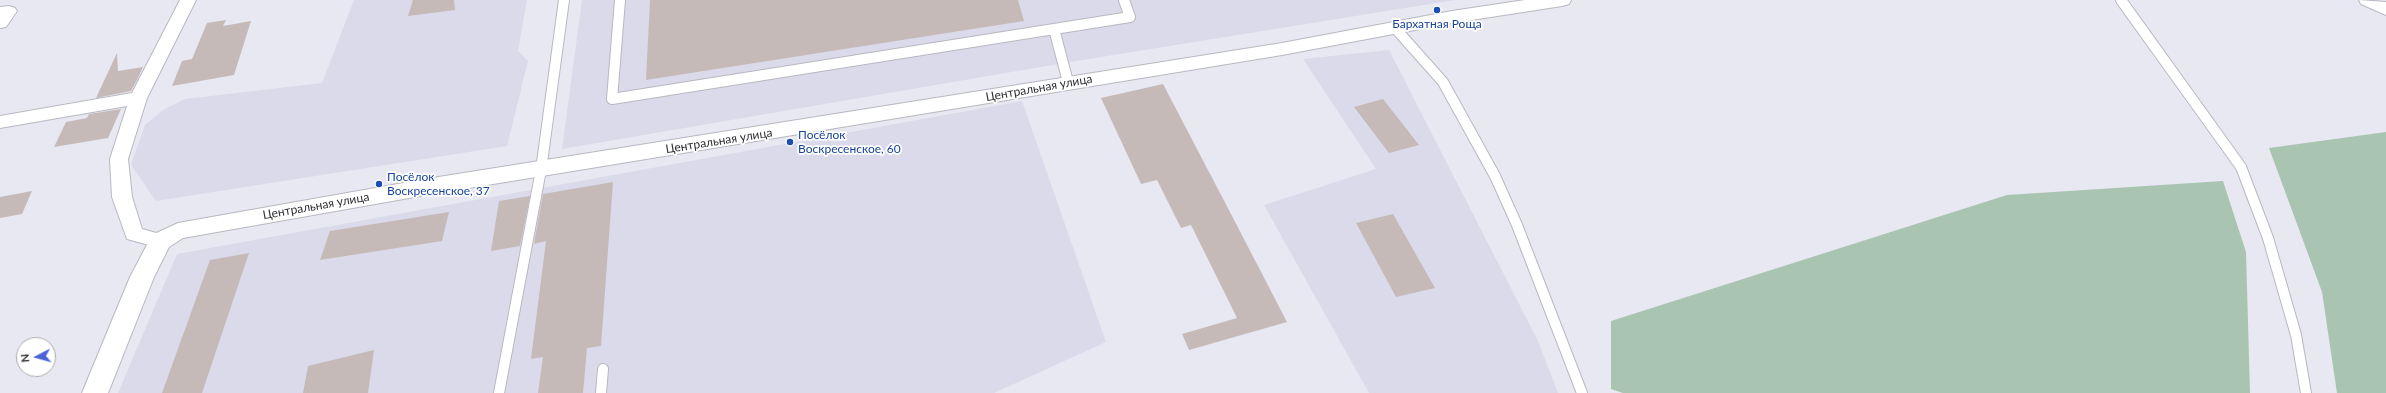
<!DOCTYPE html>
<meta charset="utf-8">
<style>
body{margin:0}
#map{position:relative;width:2386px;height:393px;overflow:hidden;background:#e8e8f2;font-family:Lato,sans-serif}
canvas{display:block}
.north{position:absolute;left:16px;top:337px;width:40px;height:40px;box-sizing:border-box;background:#fff;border:1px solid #acacad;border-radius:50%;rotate:264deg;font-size:11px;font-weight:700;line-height:16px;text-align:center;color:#2f2f33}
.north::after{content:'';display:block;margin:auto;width:14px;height:18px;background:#4a64d8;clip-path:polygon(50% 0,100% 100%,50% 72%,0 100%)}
</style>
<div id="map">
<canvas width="2386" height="393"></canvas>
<div class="north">N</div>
</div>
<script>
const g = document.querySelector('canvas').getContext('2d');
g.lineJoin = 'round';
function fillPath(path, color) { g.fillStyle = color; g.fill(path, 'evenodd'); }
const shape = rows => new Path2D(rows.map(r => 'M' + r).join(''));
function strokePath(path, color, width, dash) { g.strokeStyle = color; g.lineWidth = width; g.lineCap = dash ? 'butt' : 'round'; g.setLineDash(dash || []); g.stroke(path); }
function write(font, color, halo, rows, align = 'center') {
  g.font = font + ' Lato,sans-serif'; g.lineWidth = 3.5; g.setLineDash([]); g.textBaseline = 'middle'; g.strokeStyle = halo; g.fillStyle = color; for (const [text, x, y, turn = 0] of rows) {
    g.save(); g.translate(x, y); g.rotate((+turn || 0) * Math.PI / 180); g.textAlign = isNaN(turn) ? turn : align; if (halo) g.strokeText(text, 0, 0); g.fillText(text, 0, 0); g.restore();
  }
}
const built = shape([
 [354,0,527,0,518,51,528,61,507,146,156,201,131,165,145,125,163,110,185,99,322,83],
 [582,0,1455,0,1064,63,562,149],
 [1389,50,1538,341,1558,393,1369,393,1264,205,1376,169,1303,59],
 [1022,101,1106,342,994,393,118,393,177,254]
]);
const green = shape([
 [2386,132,2386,393,2337,393,2322,292,2269,148],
 [2223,181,2246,252,2250,393,1623,393,1611,389,1611,321,2007,195]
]);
const building = shape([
 [413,0,454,0,455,10,408,16],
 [650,0,1018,0,1024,21,646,80],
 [226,20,223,26,251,21,234,75,172,86,182,61,192,59,207,23],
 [117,53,118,71,143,67,137,80,131,91,96,98],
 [1163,84,1231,214,1287,322,1189,350,1182,334,1237,318,1191,225,1181,228,1157,180,1141,184,1101,98],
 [1383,99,1419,145,1389,153,1354,107],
 [121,109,108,138,54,147,66,122,87,118,89,114],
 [613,182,601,346,587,348,583,393,538,393,543,357,531,359,546,241,534,244,543,194],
 [32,191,22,214,0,218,0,197],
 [530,196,520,246,491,251,499,201],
 [449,212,442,241,320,260,330,231],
 [1393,214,1435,288,1396,297,1356,223],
 [249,253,202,393,162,393,210,260],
 [374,350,368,393,303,393,308,366]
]);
const service = shape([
 [620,0,612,99,1130,17,1124,0],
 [2121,0,2241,167,2268,238,2296,335,2306,393],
 [1395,28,1443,82,1495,176,1517,225,1582,393],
 [1054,29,1068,82],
 [499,393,541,170,564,0],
 [601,393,603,369]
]);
const minor = shape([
 [180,0,196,0,147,98,128,159,132,197,142,229,167,236,170,241,167,246,160,248,127,239,112,197,110,159,127,106,0,128,0,116,132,93,180,0],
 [9,6,15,8,17,11,6,27,0,28,0,7,9,6]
]);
const tertiary = shape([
 [2359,0,2386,2,2386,15,2361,4,2359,0]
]);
const secondary = shape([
 [1525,0,1571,0,1569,4,1562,6,1452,23,1282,55,426,195,183,238,169,247,154,277,108,393,82,393,130,277,149,241,152,235,178,223,426,179,1282,43,1452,11,1525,0]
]);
const markers = [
 [1437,10,4,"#1a4fb4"],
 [790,142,4,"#1a4fb4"],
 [379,184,4,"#1a4fb4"]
];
const transitNames = [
 ["Бархатная Роща",1437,24,"center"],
 ["Посёлок",798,135],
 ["Воскресенское, 60",798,149],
 ["Посёлок",387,177],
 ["Воскресенское, 37",387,191]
];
const streetNames = [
 ["Центральная улица",1039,88,-10],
 ["Центральная улица",719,141,-9],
 ["Центральная улица",316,206,-10]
];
fillPath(built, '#dadaeb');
fillPath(green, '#a9c4b0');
fillPath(building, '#c6bab9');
strokePath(service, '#b8b8c1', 12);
strokePath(minor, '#b8b8c1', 2);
strokePath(tertiary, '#b8b8c1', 2);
strokePath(secondary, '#b8b8c1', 2);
strokePath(service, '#fff', 10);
fillPath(minor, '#fff');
fillPath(tertiary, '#fff');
fillPath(secondary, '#fff');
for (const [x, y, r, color] of markers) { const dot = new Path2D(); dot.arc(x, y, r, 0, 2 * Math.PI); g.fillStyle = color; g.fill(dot); strokePath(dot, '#fff', 1.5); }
write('12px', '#164399', '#fff', transitNames, 'left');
write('12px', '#2f2f33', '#fff', streetNames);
</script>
